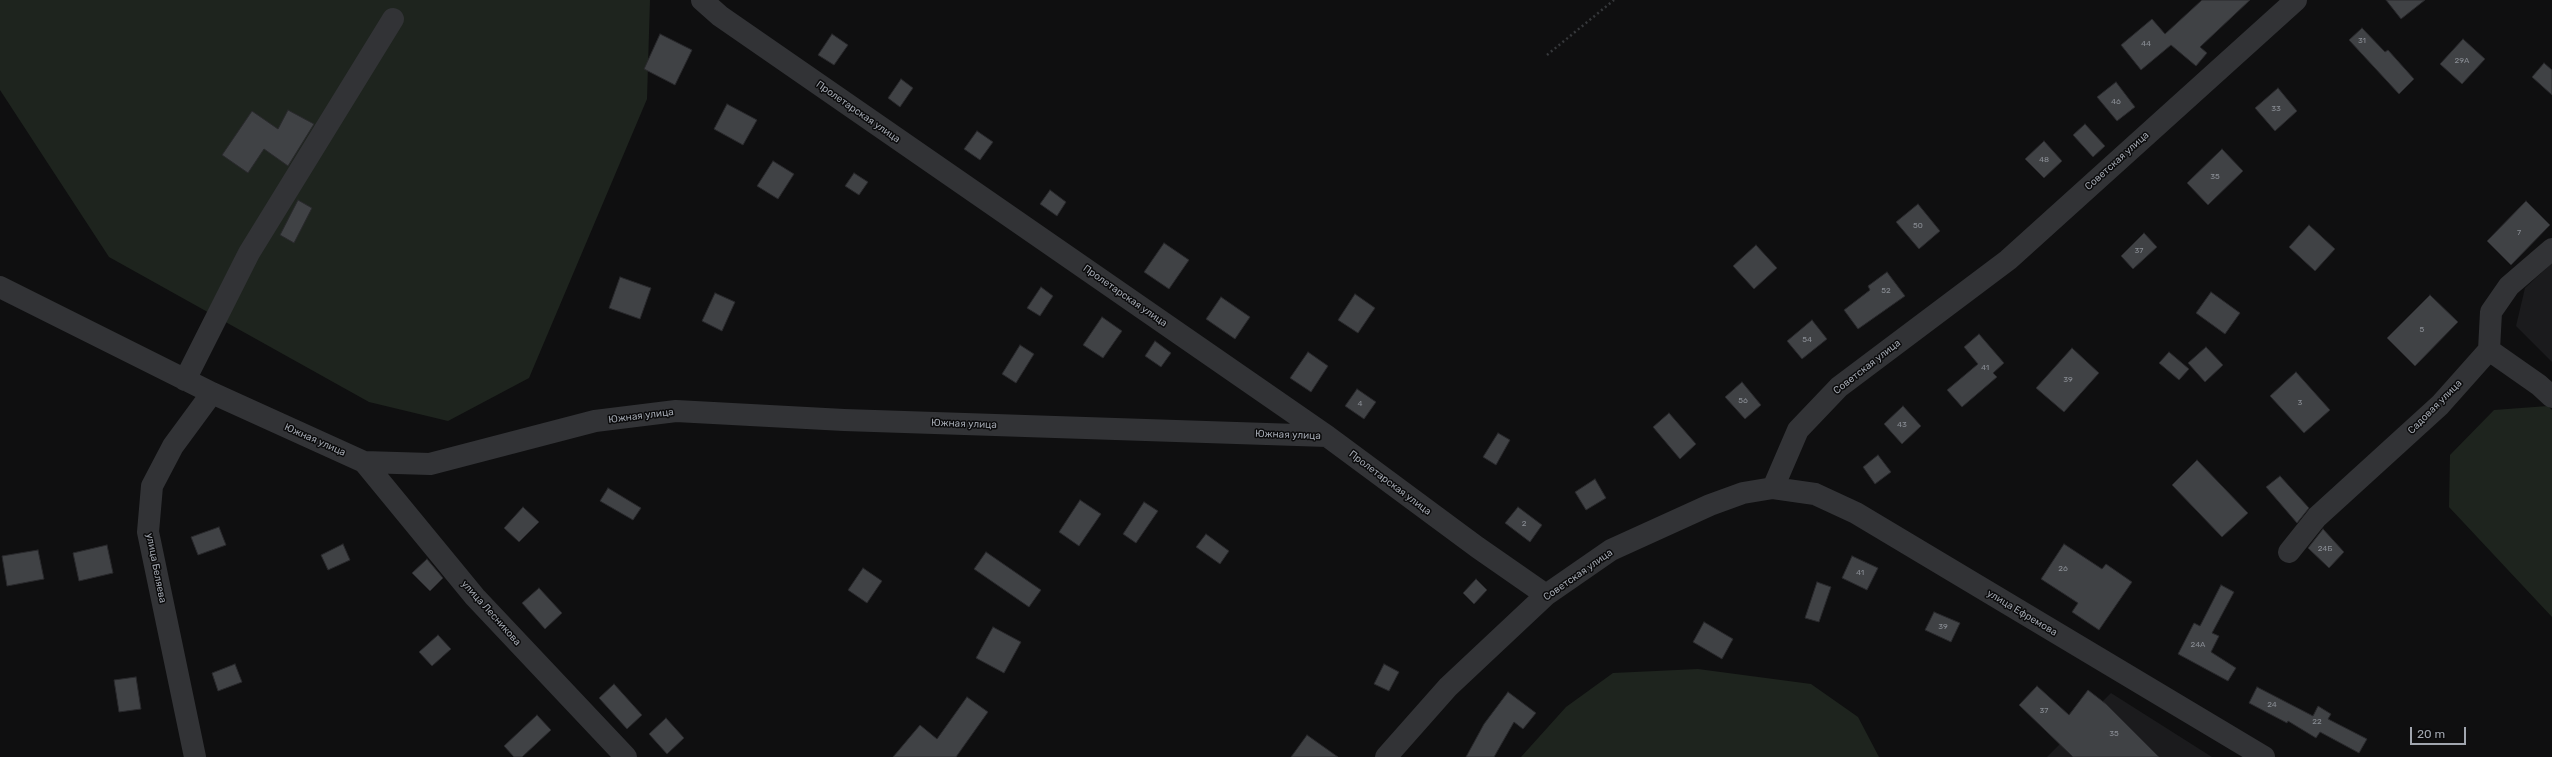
<!DOCTYPE html>
<meta charset="utf-8">
<style>
body{margin:0}
#map{position:relative;width:2552px;height:757px;overflow:hidden;background:#0f0f10;font-family:Rubik,sans-serif}
canvas{display:block}
.scale{position:absolute;left:2410px;top:727px;width:56px;height:18px;box-sizing:border-box;border:2px solid #a1a6af;border-top:0;padding-left:5px;font-size:12px;line-height:14px;white-space:nowrap;color:#a1a6af;-webkit-text-stroke:3px #0a0a0b;paint-order:stroke}
</style>
<div id="map">
<canvas width="2552" height="757"></canvas>
<div class="scale">20 m</div>
</div>
<script>
const g = document.querySelector('canvas').getContext('2d');
g.lineJoin = 'round';
function fillPath(path, color) { g.fillStyle = color; g.fill(path, 'evenodd'); }
const shape = rows => new Path2D(rows.map(r => 'M' + r).join(''));
function strokePath(path, color, width, dash) { g.strokeStyle = color; g.lineWidth = width; g.lineCap = dash ? 'butt' : 'round'; g.setLineDash(dash || []); g.stroke(path); }
function write(font, color, halo, rows, align = 'center') {
  g.font = font + ' Rubik,sans-serif'; g.lineWidth = 3; g.setLineDash([]); g.textBaseline = 'middle'; g.strokeStyle = halo; g.fillStyle = color; for (const [text, x, y, turn = 0] of rows) {
    g.save(); g.translate(x, y); g.rotate((+turn || 0) * Math.PI / 180); g.textAlign = isNaN(turn) ? turn : align; if (halo) g.strokeText(text, 0, 0); g.fillText(text, 0, 0); g.restore();
  }
}
const built = shape([
 [2552,263,2552,362,2516,326,2525,288],
 [2111,693,2212,757,2047,757]
]);
const green = shape([
 [0,0,650,0,647,99,529,378,448,421,369,402,109,257,0,90],
 [2548,406,2552,410,2552,617,2449,507,2450,455,2494,410],
 [1698,669,1811,684,1858,717,1879,757,1521,757,1566,707,1613,673]
]);
const building = shape([
 [2202,0,2250,0,2200,47,2207,53,2196,66,2171,45,2141,70,2121,45,2152,19,2165,34,2202,0],
 [2386,0,2425,0,2401,19,2386,0],
 [2362,28,2385,52,2388,50,2414,79,2399,94,2349,40,2362,28],
 [660,34,692,50,675,85,644,69,660,34],
 [832,34,848,45,834,65,818,55,832,34],
 [2463,39,2485,59,2462,84,2440,64,2463,39],
 [2544,63,2552,70,2552,95,2532,77,2544,63],
 [901,79,913,88,900,107,888,98,901,79],
 [2116,82,2135,107,2117,121,2097,97,2116,82],
 [2278,88,2297,111,2275,131,2255,108,2278,88],
 [727,104,757,120,743,145,714,129,727,104],
 [288,110,314,124,288,166,264,149,248,173,222,155,252,111,278,129,288,110],
 [2085,124,2105,146,2093,157,2073,135,2085,124],
 [977,131,993,142,980,160,964,149,977,131],
 [2044,141,2062,161,2044,178,2025,159,2044,141],
 [2222,149,2243,171,2208,205,2187,183,2222,149],
 [773,161,794,174,778,199,757,186,773,161],
 [854,173,868,182,859,195,845,186,854,173],
 [1050,190,1066,202,1057,216,1040,204,1050,190],
 [298,200,312,208,294,243,280,235,298,200],
 [2526,201,2550,225,2511,265,2487,241,2526,201],
 [1918,204,1940,231,1919,249,1896,222,1918,204],
 [2309,225,2335,249,2315,271,2289,247,2309,225],
 [2144,233,2157,247,2133,269,2121,256,2144,233],
 [1164,243,1189,260,1169,289,1144,272,1164,243],
 [1756,245,1777,268,1754,289,1733,266,1756,245],
 [1887,272,1905,296,1858,329,1844,310,1870,290,1868,286,1887,272],
 [620,277,651,288,640,319,609,308,620,277],
 [1041,287,1053,296,1040,316,1027,308,1041,287],
 [2211,292,2240,313,2225,334,2196,313,2211,292],
 [715,293,735,302,722,331,702,321,715,293],
 [1355,294,1375,308,1358,333,1338,320,1355,294],
 [2430,295,2458,322,2415,366,2387,338,2430,295],
 [1221,297,1250,317,1235,339,1206,319,1221,297],
 [1102,317,1122,331,1103,358,1083,345,1102,317],
 [1812,320,1827,339,1802,359,1787,341,1812,320],
 [1979,334,2004,363,1993,373,1997,377,1962,407,1947,390,1978,364,1964,347,1979,334],
 [1155,341,1171,353,1161,367,1145,356,1155,341],
 [1020,345,1034,354,1016,383,1002,374,1020,345],
 [2206,347,2223,365,2205,382,2188,363,2206,347],
 [2072,348,2099,373,2064,412,2036,388,2072,348],
 [1308,352,1328,366,1311,392,1290,378,1308,352],
 [2169,352,2189,369,2179,380,2159,363,2169,352],
 [2296,372,2330,410,2304,433,2270,396,2296,372],
 [1742,382,1761,405,1745,419,1725,397,1742,382],
 [1357,389,1376,402,1364,419,1345,406,1357,389],
 [1903,406,1921,426,1902,444,1884,424,1903,406],
 [1669,413,1696,444,1680,459,1653,427,1669,413],
 [1498,433,1510,440,1496,465,1483,457,1498,433],
 [1878,455,1891,472,1875,484,1863,467,1878,455],
 [2197,460,2248,513,2222,537,2172,485,2197,460],
 [2280,476,2309,508,2297,523,2266,487,2280,476],
 [1595,479,1606,498,1586,510,1575,492,1595,479],
 [608,488,641,508,633,520,600,501,608,488],
 [1080,500,1101,514,1079,546,1059,532,1080,500],
 [1144,502,1158,511,1136,543,1123,534,1144,502],
 [523,507,539,522,519,542,504,528,523,507],
 [1518,507,1542,525,1530,542,1505,523,1518,507],
 [219,527,226,545,198,555,191,537,219,527],
 [2323,529,2344,552,2329,568,2308,548,2323,529],
 [1206,534,1229,551,1220,564,1196,547,1206,534],
 [343,544,350,560,328,570,321,555,343,544],
 [2064,544,2102,569,2106,564,2132,582,2099,630,2072,612,2078,603,2041,579,2064,544],
 [107,545,113,573,79,581,73,553,107,545],
 [38,550,44,579,7,586,2,556,38,550],
 [986,552,1041,590,1029,607,974,569,986,552],
 [1852,556,1878,568,1867,590,1842,578,1852,556],
 [427,559,443,578,430,591,412,573,427,559],
 [863,568,882,581,867,603,848,590,863,568],
 [1476,579,1487,590,1474,604,1463,593,1476,579],
 [1817,582,1831,587,1819,622,1805,618,1817,582],
 [2221,585,2234,592,2212,633,2219,636,2211,652,2236,668,2228,681,2178,654,2194,623,2200,626,2221,585],
 [539,588,562,613,545,629,522,603,539,588],
 [1934,612,1960,623,1951,642,1925,630,1934,612],
 [1704,622,1733,639,1722,659,1693,642,1704,622],
 [993,627,1021,642,1004,673,976,658,993,627],
 [438,635,451,649,432,666,419,652,438,635],
 [235,664,242,682,218,691,212,673,235,664],
 [1384,664,1399,672,1389,691,1374,684,1384,664],
 [136,677,141,709,119,712,114,680,136,677],
 [614,684,642,715,627,729,599,698,614,684],
 [2037,686,2069,715,2088,690,2106,704,2159,757,2073,757,2019,705,2037,686],
 [2257,687,2313,716,2318,706,2331,714,2328,719,2367,739,2359,753,2320,732,2316,738,2288,721,2287,723,2249,703,2257,687],
 [1508,692,1536,713,1523,729,1514,722,1494,757,1466,757,1484,724,1508,692],
 [967,697,988,712,956,757,893,757,920,725,937,739,967,697],
 [537,715,551,730,522,757,514,757,504,746,537,715],
 [666,718,684,738,667,754,649,734,666,718],
 [1307,735,1338,757,1291,757,1307,735]
]);
const path = shape([
 [1547,55,1614,0]
]);
const minor = shape([
 [702,0,720,16,1327,436,1477,547,1546,595],
 [0,287,212,393,364,462,430,464,595,421,676,411,844,420,1327,436],
 [2489,350,2539,385,2552,397],
 [185,380,249,253,393,19],
 [364,462,475,597,626,757],
 [1773,488,1798,430,1839,387,2008,260,2296,0],
 [2289,552,2317,517,2440,405,2489,350,2491,312,2509,286,2552,249],
 [195,757,148,532,152,486,173,446,212,393],
 [1386,757,1448,687,1546,595,1611,550,1710,505,1743,493,1773,488,1815,494,1856,513,2264,757]
]);
const numberNames = [
 ["31",2362,41],
 ["44",2146,44],
 ["29А",2462,61],
 ["46",2116,102],
 ["33",2276,109],
 ["48",2044,160],
 ["35",2215,177],
 ["50",1918,226],
 ["7",2519,233],
 ["37",2139,251],
 ["52",1886,291],
 ["5",2422,330],
 ["54",1807,340],
 ["41",1985,368],
 ["39",2068,380],
 ["56",1743,401],
 ["3",2300,403],
 ["4",1360,404],
 ["43",1902,425],
 ["2",1524,524],
 ["24Б",2325,549],
 ["26",2063,569],
 ["41",1860,573],
 ["39",1943,627],
 ["24А",2198,645],
 ["24",2272,705],
 ["37",2044,711],
 ["22",2317,722],
 ["35",2114,734]
];
const streetNames = [
 ["Пролетарская улица",858,112,35],
 ["Советская улица",2117,161,-42],
 ["Пролетарская улица",1125,296,35],
 ["Советская улица",1867,367,-38],
 ["Садовая улица",2435,407,-45],
 ["Южная улица",641,416,-7],
 ["Южная улица",964,424,2],
 ["Южная улица",1288,435,2],
 ["Южная улица",315,440,24],
 ["Пролетарская улица",1390,483,37],
 ["улица Беляева",156,568,79],
 ["Советская улица",1578,575,-35],
 ["улица Лесникова",491,613,48],
 ["улица Ефремова",2022,613,31]
];
fillPath(built, '#1b1b1d');
fillPath(green, '#1e241e');
fillPath(building, '#404245');
strokePath(building, '#29292c', 1);
strokePath(path, '#36383b', 2.5, [2, 3]);
strokePath(minor, '#323336', 22);
write('8px', '#898d94', null, numberNames);
write('10px', '#a1a6af', '#0a0a0b', streetNames);
</script>
